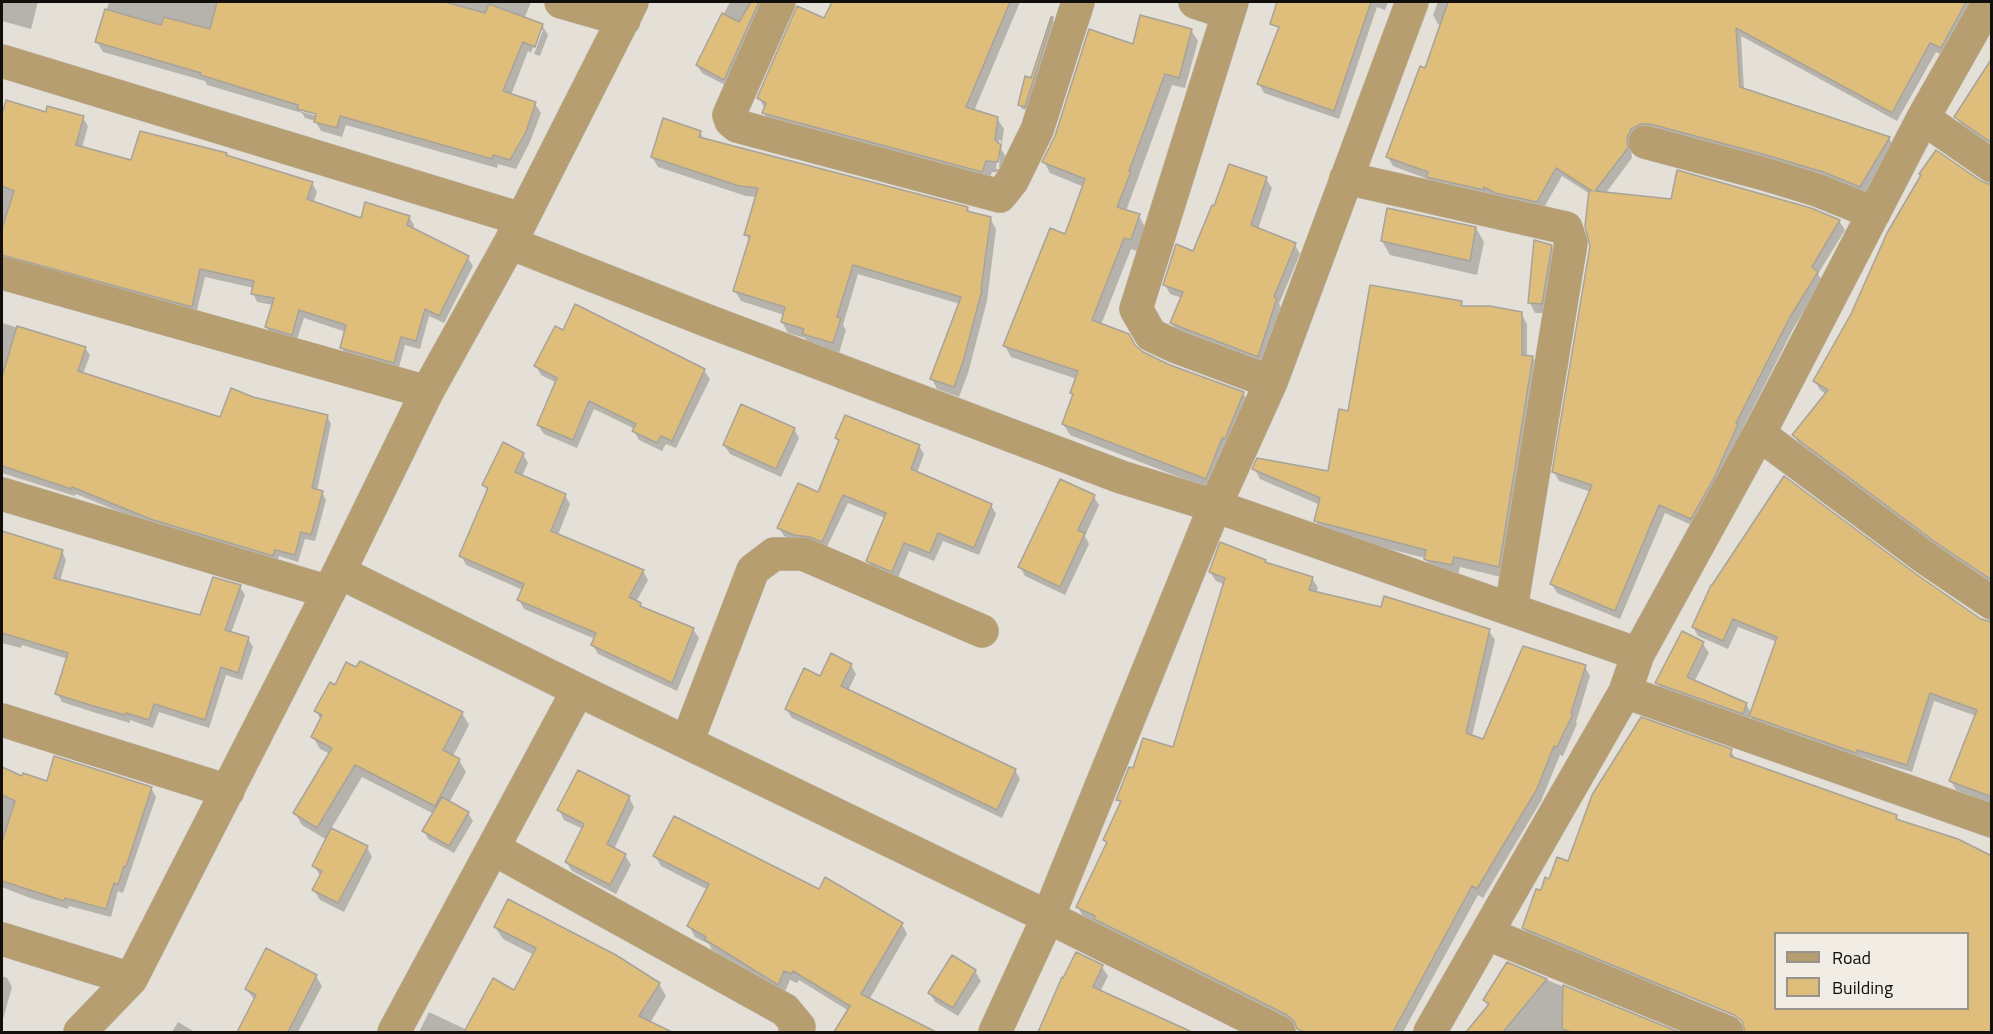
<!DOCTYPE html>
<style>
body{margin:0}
#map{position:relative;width:1993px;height:1034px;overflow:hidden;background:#e4e0d7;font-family:"Titillium Web",sans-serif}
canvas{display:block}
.frame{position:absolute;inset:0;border:3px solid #100f0c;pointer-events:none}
.legend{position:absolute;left:1774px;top:932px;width:195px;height:78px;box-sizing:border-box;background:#f1ede4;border:2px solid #97948e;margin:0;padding:8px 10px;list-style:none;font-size:18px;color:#100f0c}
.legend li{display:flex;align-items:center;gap:12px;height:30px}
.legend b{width:30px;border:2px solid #97948e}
</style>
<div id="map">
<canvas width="1993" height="1034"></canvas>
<div class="frame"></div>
<ul class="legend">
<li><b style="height:8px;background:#b69e70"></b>Road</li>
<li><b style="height:16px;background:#dfbd7b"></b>Building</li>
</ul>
</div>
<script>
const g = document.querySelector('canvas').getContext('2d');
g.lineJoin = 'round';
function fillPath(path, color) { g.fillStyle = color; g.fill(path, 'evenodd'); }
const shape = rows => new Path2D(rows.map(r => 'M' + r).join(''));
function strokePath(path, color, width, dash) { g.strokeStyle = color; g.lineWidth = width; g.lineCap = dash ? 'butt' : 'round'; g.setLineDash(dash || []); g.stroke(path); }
const shadow = shape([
 [2,2,38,2,31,29,2,21],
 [109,2,531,2,524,19,542,25,548,35,540,56,534,54,543,30,539,30,531,53,528,51,511,95,535,104,541,113,530,142,516,169,498,164,497,168,346,125,342,137,321,131,315,121,305,118,302,113,207,85,205,81,103,52,97,42],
 [300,108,324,115,323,118,300,111],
 [730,2,767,2,729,87,702,73,697,65],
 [833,2,1020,2,974,111,997,118,1004,129,1001,149,1006,157,1004,173,992,172,988,182,770,124,764,113,765,109,759,98,825,20],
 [999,140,1001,140,999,169,996,169],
 [1278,2,1388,2,1385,10,1377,7,1339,119,1264,93,1259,84,1311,61,1274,16],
 [1438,2,1976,2,1947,57,1936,52,1897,121,1741,36,1744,90,1889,138,1894,147,1865,196,1631,148,1632,158,1605,194,1839,221,1845,230,1818,274,1823,282,1794,327,1741,432,1742,435,1696,527,1665,513,1620,619,1557,593,1551,583,1591,492,1559,481,1554,472,1591,246,1590,194,1562,176,1542,211,1433,186,1430,180,1393,166,1388,157,1426,70,1441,25,1438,24,1433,15],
 [1052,19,1055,23,1027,110,1022,109,1020,105,1032,80],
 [1191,30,1198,41,1185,88,1172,85,1126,211,1139,216,1145,227,1137,251,1131,249,1101,325,1142,353,1170,366,1243,393,1250,404,1213,490,1070,435,1063,424,1074,397,1072,393,1077,379,1011,357,1005,346,1066,236,1084,187,1050,173,1044,162,1134,46],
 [1992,58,1992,147,1961,125,1956,117],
 [7,102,47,114,83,118,88,126,82,148,132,162,226,154,228,157,312,183,317,192,313,203,362,220,409,217,414,225,413,230,468,258,473,266,444,323,429,316,420,349,405,345,398,371,347,357,342,348,346,332,304,318,296,342,271,335,266,327,273,305,257,302,253,293,254,288,205,277,196,314,2,264,2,119],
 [700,132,704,140,967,208,970,213,990,218,996,229,987,301,968,373,959,397,937,389,932,379,960,304,858,274,843,325,846,330,839,353,810,345,805,338,788,333,782,322,784,315,741,301,735,291,750,242,746,234,757,197,746,196,658,167,652,157],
 [1266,179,1272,188,1258,229,1295,245,1300,254,1279,304,1282,309,1263,365,1177,332,1172,323,1182,298,1170,294,1165,285,1194,252,1215,208],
 [1981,183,1992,186,1992,584,1944,552,1799,444,1794,435,1826,394,1820,390,1815,381],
 [1476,228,1484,242,1477,275,1390,255,1382,241],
 [1551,245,1556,255,1547,313,1535,313,1530,303],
 [1461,303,1464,308,1521,313,1527,324,1527,357,1533,358,1539,368,1505,578,1460,567,1458,576,1432,570,1425,558,1322,532,1316,521,1320,505,1260,479,1254,468,1329,472,1349,413],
 [2,323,85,348,90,355,83,374,221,419,252,398,327,416,331,424,317,491,322,492,326,500,315,541,305,539,298,562,279,556,277,562,155,526,76,494,75,496,2,473],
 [536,366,704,370,710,379,676,448,666,444,662,451,639,440,634,431,635,429,594,409,577,448,544,434,538,425,557,383,541,375],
 [794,429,799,438,781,477,730,454,724,445],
 [837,438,919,446,924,454,917,473,991,505,996,514,979,555,943,541,934,561,909,551,897,580,872,569,867,560,885,518,848,503,826,549,800,543,784,536,779,527,819,494,839,443],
 [523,454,528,463,522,476,565,495,570,504,558,535,643,571,648,580,636,602,640,604,644,610,693,629,699,638,677,691,598,654,592,644,595,639,524,609,519,600,523,590,466,565,461,555,488,492,484,485],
 [1094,497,1099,505,1085,536,1089,544,1065,595,1025,576,1020,567],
 [2,532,62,551,66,560,60,581,201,617,240,587,245,595,231,633,248,638,253,647,242,680,226,675,209,728,159,712,153,728,130,720,130,723,96,713,62,702,57,693,68,659,22,645,21,648,2,643,2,606,42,617,52,584,2,567],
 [1265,561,1267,564,1312,578,1318,588,1316,593,1489,631,1495,640,1472,736,1484,740,1585,667,1590,676,1576,722,1577,724,1563,756,1560,755,1541,801,1483,898,1478,895,1403,1032,1301,1032,1294,1025,1101,928,1083,917,1078,907,1108,845,1104,840,1121,805,1118,799,1134,770,1174,749,1225,585,1216,581,1210,572],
 [1915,575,1981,620,1992,623,1992,804,1956,790,1951,781,1976,716,1934,701,1912,772,1862,757,1861,761,1755,724,1750,716,1748,722,1663,692,1657,683,1683,633,1703,644,1709,653,1694,682,1746,704,1751,713,1777,642,1738,627,1728,649,1698,636,1693,627],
 [851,665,856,674,848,691,1015,770,1020,779,1002,818,792,718,786,709,820,678],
 [335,687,462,713,469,725,453,756,459,760,466,772,449,803,468,813,473,821,454,853,428,839,424,831,434,814,362,777,331,829,367,847,372,857,344,912,320,900,314,890,321,877,314,866,327,840,302,825,295,813,330,754,320,749,313,737,321,720,316,711],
 [1731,751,1736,760,1896,816,1899,821,1992,857,1992,1032,1792,1032,1676,980,1670,989,1677,999,1530,938,1524,928,1542,892,1569,863],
 [1776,934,1968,934,1968,1008,1776,1008],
 [2,769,23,778,48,783,151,788,156,797,123,893,118,891,111,917,69,906,68,909,30,898,2,887],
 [629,797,634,807,614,849,625,855,631,865,616,894,572,871,566,862,583,829,564,820,559,810],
 [655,856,820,891,902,924,907,934,869,1000,925,1029,927,1032,836,1032,849,1011,799,980,797,983,790,980,784,994,712,950,709,944,695,937,689,926,708,890,661,866],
 [495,927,659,984,666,996,650,1023,669,1032,419,1032,429,1012,467,1030,515,992,534,955,503,939],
 [1508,964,1675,1032,1608,1032,1609,1031,1591,1023,1586,1032,1468,1032,1488,1007,1485,1000],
 [1102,967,1108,976,1100,992,1168,1030,1167,1032,1040,1032,1063,979],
 [975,971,981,981,958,1016,935,1002,930,993],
 [2,976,7,978,12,987,2,1023],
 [316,976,322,986,298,1032,269,1032,253,1024,255,1000,246,989],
 [178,1022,195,1032,172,1032]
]);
const building = shape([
 [217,2,445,2,485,13,489,4,543,24,535,47,523,42,503,91,536,102,526,132,510,160,493,155,492,159,340,116,337,128,314,122,316,114,297,109,298,105,200,75,201,73,95,42,105,9,161,25,164,17,210,29,217,2],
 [751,2,759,2,724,80,696,65,722,13,739,22,751,2],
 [832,2,1010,2,966,107,998,117,995,140,1001,145,998,162,986,161,982,172,762,113,766,103,757,98,797,6,824,18,832,2],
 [1277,2,1371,2,1334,111,1257,84,1279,27,1270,24,1277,2],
 [1448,2,1966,2,1941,48,1930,43,1892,113,1736,28,1740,87,1890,137,1860,187,1823,172,1766,155,1650,124,1641,124,1631,129,1627,138,1628,148,1595,191,1671,199,1677,170,1811,208,1840,220,1812,267,1818,272,1790,317,1736,423,1738,424,1715,476,1691,519,1659,505,1615,611,1550,584,1592,485,1552,472,1590,246,1585,226,1589,190,1592,191,1556,168,1537,202,1495,193,1484,187,1484,190,1426,177,1428,172,1386,157,1420,66,1425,68,1448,2],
 [1140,15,1192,29,1179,78,1165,74,1129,171,1131,172,1117,207,1140,214,1131,240,1124,238,1092,320,1129,334,1135,345,1143,352,1170,365,1244,392,1225,439,1222,438,1206,479,1062,424,1073,394,1070,393,1078,371,1003,346,1050,228,1065,234,1085,179,1042,162,1055,136,1089,29,1133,44,1140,15],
 [1051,17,1053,17,1025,107,1018,105,1025,76,1031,78,1051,17],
 [1992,58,1992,143,1954,117,1992,58],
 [6,100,46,112,47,106,84,116,76,145,131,160,140,131,227,153,226,155,313,182,307,199,361,218,365,202,410,216,407,225,469,256,439,316,425,309,416,341,401,337,394,363,340,348,346,325,299,310,292,335,265,327,274,298,251,294,254,281,200,269,192,307,2,255,2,228,14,191,2,186,2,114,6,100],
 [663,118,701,131,699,137,968,207,967,211,991,217,981,289,982,290,963,362,954,387,930,379,961,297,853,265,837,317,841,318,833,343,802,334,804,329,781,322,785,307,733,291,750,236,744,235,758,188,739,186,651,157,663,118],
 [1936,150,1981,181,1992,185,1992,580,1938,544,1792,435,1828,390,1813,381,1851,314,1887,233,1921,175,1919,174,1936,150],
 [1229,164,1267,177,1251,225,1296,243,1274,297,1277,298,1258,357,1170,323,1183,292,1163,285,1176,244,1193,251,1212,205,1214,206,1229,164],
 [1387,208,1476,227,1470,261,1381,241,1387,208],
 [1534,240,1552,245,1542,304,1528,303,1534,240],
 [1370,285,1462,301,1461,306,1490,306,1522,312,1522,355,1533,356,1499,567,1454,557,1452,565,1426,560,1424,559,1426,550,1314,521,1320,498,1252,469,1257,458,1328,471,1339,409,1348,411,1370,285],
 [575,304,705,369,672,441,661,436,657,443,632,431,636,424,589,401,573,440,537,425,557,378,534,366,555,326,563,330,575,304],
 [17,326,86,347,78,371,220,417,231,388,253,397,328,415,312,488,323,491,311,535,301,532,295,555,275,550,273,556,150,519,72,487,71,489,2,466,2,377,17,326],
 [741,404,795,428,776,469,723,445,741,404],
 [845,415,920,445,911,469,992,504,974,548,938,533,930,553,904,543,892,572,866,561,886,513,843,495,822,542,810,537,794,535,777,528,798,483,818,492,839,440,835,438,845,415],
 [503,442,524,453,515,472,566,494,551,531,644,570,629,597,641,603,640,606,694,628,672,683,591,645,596,633,517,600,524,584,459,556,488,488,482,485,503,442],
 [1784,476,1916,574,1981,619,1992,622,1992,797,1949,781,1977,710,1930,693,1907,765,1857,750,1856,753,1749,716,1777,637,1733,619,1723,641,1692,627,1711,585,1712,585,1784,476],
 [1060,479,1095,495,1078,530,1085,533,1060,587,1018,567,1060,479],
 [2,531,63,550,54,578,200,615,213,577,241,585,225,630,249,637,238,673,221,667,205,720,154,704,149,720,126,713,125,715,90,705,55,694,68,653,2,633,2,531],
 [1220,542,1266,560,1265,562,1313,577,1309,590,1381,607,1384,596,1490,629,1466,733,1483,739,1523,646,1586,665,1571,713,1573,714,1557,747,1554,746,1536,791,1477,889,1472,886,1393,1032,1305,1032,1297,1029,1294,1021,1287,1015,1094,919,1095,916,1076,907,1107,842,1103,840,1121,801,1116,800,1129,767,1133,768,1143,738,1173,747,1225,578,1209,572,1220,542],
 [1682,631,1704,642,1687,677,1747,703,1743,714,1655,683,1682,631],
 [831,653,852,664,841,686,1016,769,997,810,785,709,804,668,820,676,831,653],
 [360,661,463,712,443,750,460,759,435,806,355,765,317,828,293,813,332,748,311,737,322,715,314,711,330,682,335,685,346,662,356,667,360,661],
 [1641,717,1732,749,1730,756,1897,815,1896,819,1958,839,1992,856,1992,1032,1745,1032,1742,1021,1734,1015,1522,928,1536,889,1541,890,1545,877,1549,879,1557,857,1568,861,1592,795,1641,717],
 [1776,933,1968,933,1968,1008,1776,1008,1776,933],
 [54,756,152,787,126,867,124,866,118,885,114,883,106,909,65,898,64,901,2,881,2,842,15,801,2,795,2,767,22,776,23,773,47,781,54,756],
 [578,770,630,796,607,844,626,854,610,885,565,862,584,824,557,810,578,770],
 [442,797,469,812,449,846,422,831,442,797],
 [674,816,819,889,825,877,903,923,861,994,936,1032,834,1032,850,1006,793,971,791,974,784,971,778,985,704,939,706,937,687,926,709,884,653,856,674,816],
 [331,828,368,846,338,903,312,890,322,871,312,866,331,828],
 [508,899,616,955,660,983,639,1016,672,1032,464,1032,493,978,514,990,536,948,494,927,508,899],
 [266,948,317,975,288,1032,237,1032,256,995,245,989,266,948],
 [1076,952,1103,965,1093,987,1192,1032,1038,1032,1062,977,1063,978,1076,952],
 [952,955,976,970,953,1008,928,993,952,955],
 [1507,962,1547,979,1503,1032,1466,1032,1489,1004,1483,1000,1507,962],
 [1563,985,1679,1032,1571,1032,1562,1029,1563,985]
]);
const minor = shape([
 [561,2,624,20],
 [779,2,729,115,731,121,737,126,1000,196,1012,181,1037,130,1078,2],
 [1195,2,1228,13],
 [1232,2,1136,309,1151,335,1177,347,1271,382],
 [2,61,521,219],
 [1923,118,1992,166],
 [1645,142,1761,173,1817,190,1874,213],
 [1346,178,1566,228,1571,243,1511,609],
 [510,243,708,321,1121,477,1215,506,1638,654],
 [2,273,427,392],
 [1759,434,1927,559,1992,603],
 [2,494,329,592],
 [339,572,578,690,1048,917,1279,1032],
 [1625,692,1992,821],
 [2,720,228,791],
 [687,742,753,570,774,554,803,554,982,631],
 [494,849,785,1010,799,1027,795,1032],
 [1488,934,1727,1032],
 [2,939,131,979],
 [80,1032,131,979,339,572,427,392,510,243,632,2],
 [394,1032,578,690],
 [995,1032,1048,917,1215,506,1271,382,1412,2],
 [1430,1032,1625,692,1638,654,1759,434,1923,118,1989,2]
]);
fillPath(shadow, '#0003');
fillPath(building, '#dfbd7b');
strokePath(building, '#a7a39a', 1.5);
strokePath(minor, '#bebab2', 34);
strokePath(minor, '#b69e70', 33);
</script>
